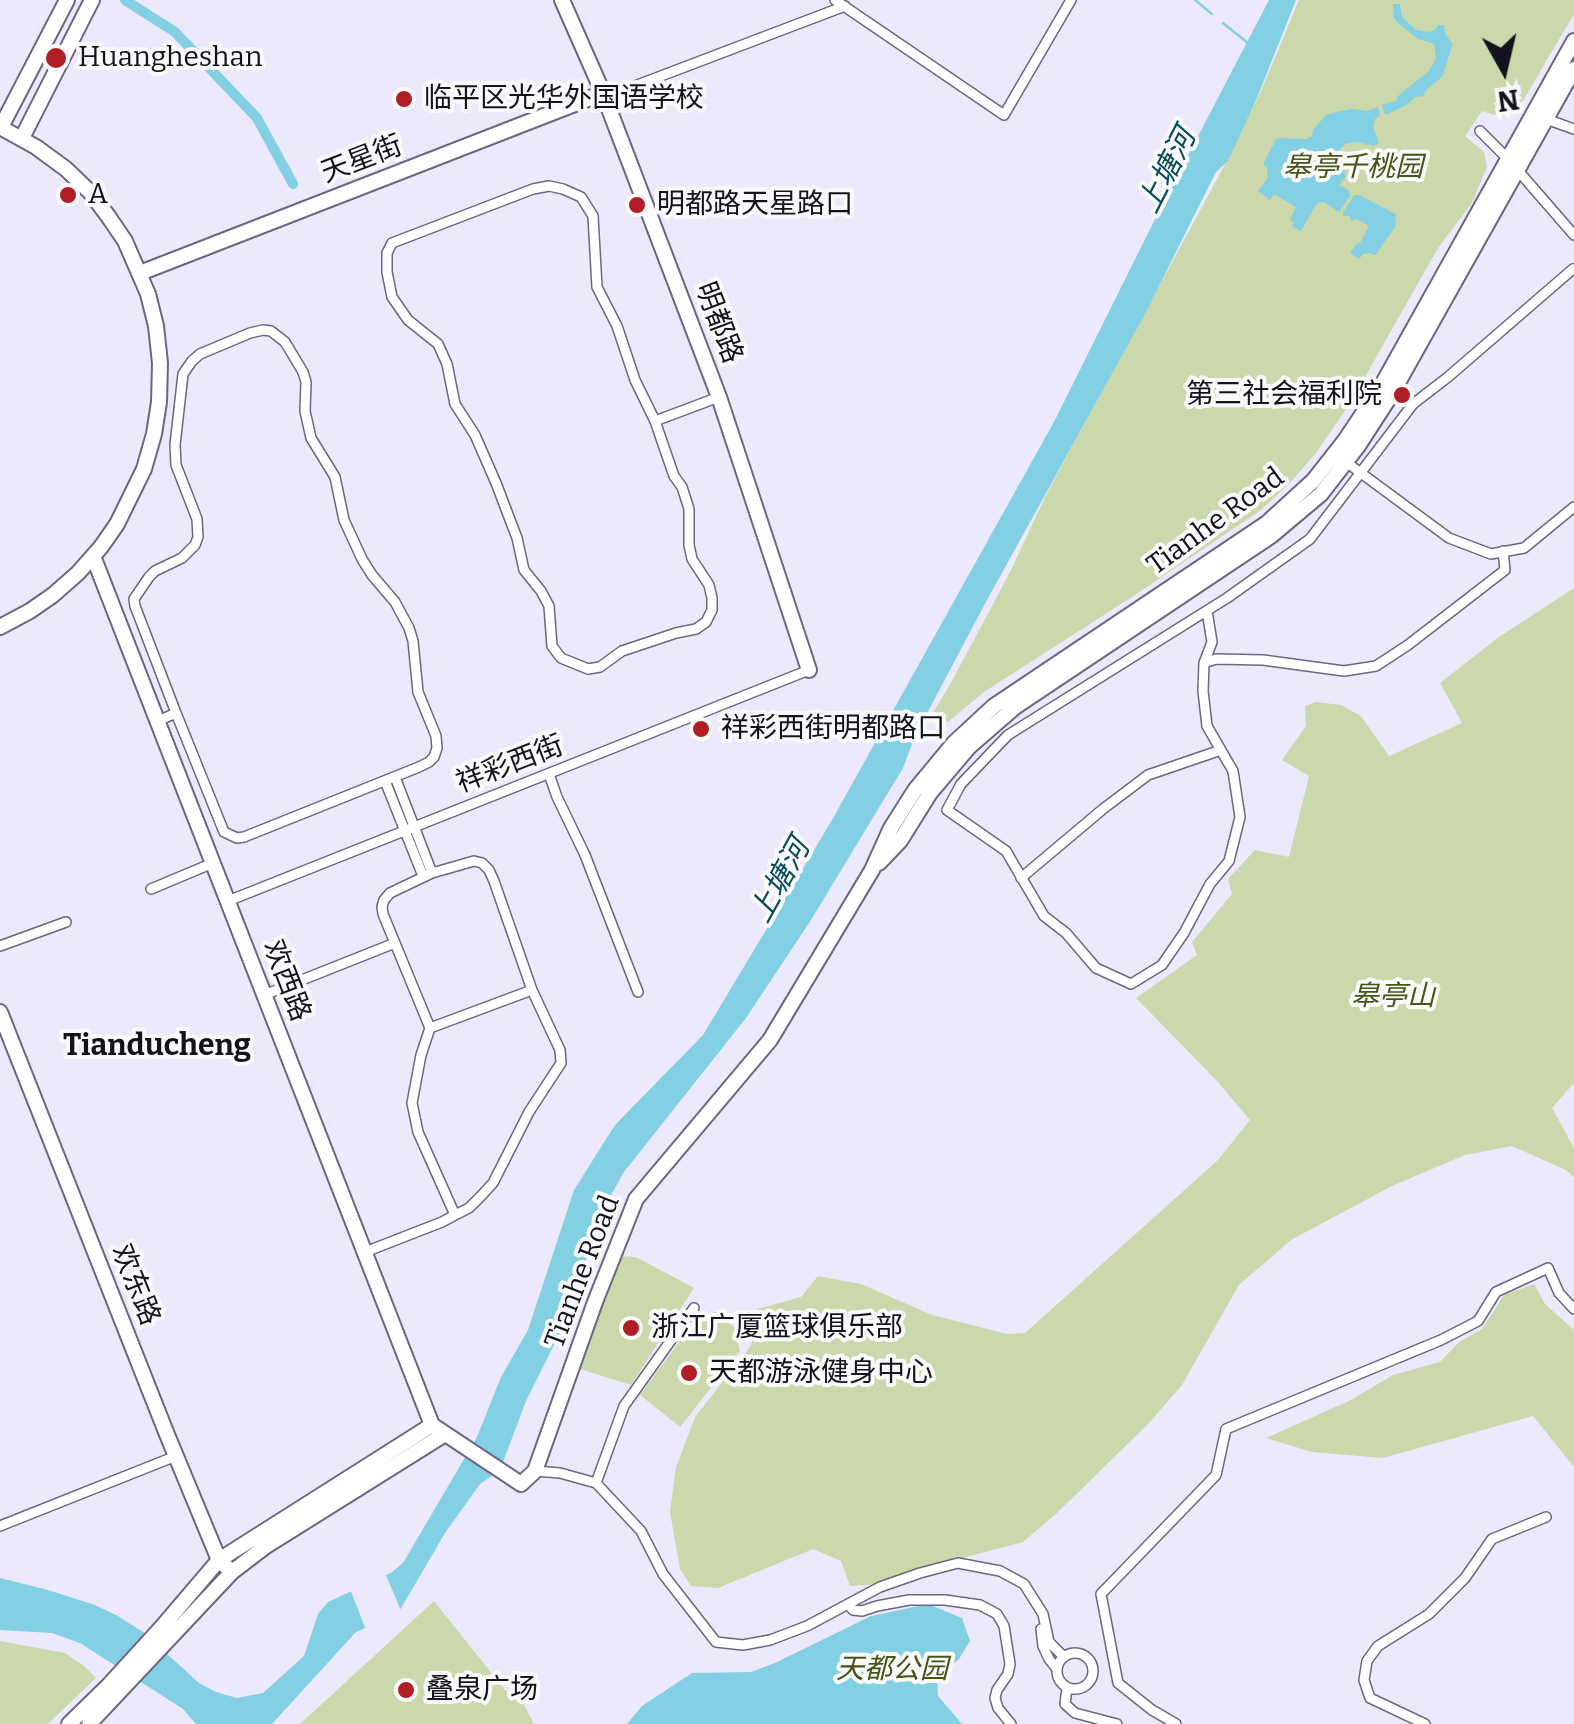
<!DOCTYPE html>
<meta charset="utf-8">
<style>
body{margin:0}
#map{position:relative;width:1574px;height:1724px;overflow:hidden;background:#ede9fd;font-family:Bitter,serif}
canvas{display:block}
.north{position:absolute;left:1454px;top:20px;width:100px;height:100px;-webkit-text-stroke:8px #f9f9f9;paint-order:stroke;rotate:172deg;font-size:28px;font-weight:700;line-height:40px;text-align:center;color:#14121d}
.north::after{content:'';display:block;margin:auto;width:35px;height:45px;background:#14121d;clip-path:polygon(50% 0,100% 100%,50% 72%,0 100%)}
</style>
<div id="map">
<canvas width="1574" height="1724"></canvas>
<div class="north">N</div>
</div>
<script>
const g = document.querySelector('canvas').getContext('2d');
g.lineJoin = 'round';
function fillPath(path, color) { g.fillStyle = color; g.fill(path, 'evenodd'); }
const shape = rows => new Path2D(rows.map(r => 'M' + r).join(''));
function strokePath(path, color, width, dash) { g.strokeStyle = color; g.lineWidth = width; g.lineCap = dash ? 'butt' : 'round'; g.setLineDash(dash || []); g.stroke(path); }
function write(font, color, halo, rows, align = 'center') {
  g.font = font + ' Bitter,"Noto Sans SC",serif'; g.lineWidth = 8; g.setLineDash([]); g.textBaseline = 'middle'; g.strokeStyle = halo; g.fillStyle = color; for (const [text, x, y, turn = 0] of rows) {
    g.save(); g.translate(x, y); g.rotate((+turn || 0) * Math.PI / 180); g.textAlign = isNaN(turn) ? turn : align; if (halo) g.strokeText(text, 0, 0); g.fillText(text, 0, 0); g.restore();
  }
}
const green = shape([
 [1299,0,1574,0,1574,14,1524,99,1516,109,1503,117,1482,111,1465,136,1484,152,1487,167,1472,203,1438,248,1349,405,1316,453,1289,484,1261,510,1135,595,984,692,948,722,932,714,952,681,1010,572,1046,495,1223,168,1260,93],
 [1574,588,1574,1083,1552,1108,1574,1148,1574,1177,1566,1170,1512,1146,1465,1155,1392,1186,1291,1240,1239,1285,1182,1385,1148,1424,1057,1513,1023,1542,940,1564,882,1584,850,1586,841,1561,813,1549,718,1588,691,1586,680,1569,670,1512,676,1467,695,1417,751,1346,757,1309,801,1297,818,1276,861,1284,932,1315,1007,1334,1025,1333,1218,1160,1250,1120,1216,1080,1136,998,1197,955,1192,942,1232,894,1228,879,1255,850,1289,857,1309,776,1282,760,1306,726,1305,706,1316,702,1341,705,1361,716,1389,756,1462,723,1440,683,1499,637],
 [620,1256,636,1257,694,1288,631,1385,580,1369],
 [1534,1284,1545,1304,1574,1330,1574,1467,1533,1416,1383,1458,1312,1452,1266,1438,1351,1400,1393,1375,1440,1362,1459,1342,1482,1329,1504,1295],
 [716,1312,734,1327,740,1351,680,1427,640,1395,699,1315],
 [434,1601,505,1690,520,1697,534,1724,300,1724],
 [0,1641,65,1653,84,1666,96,1678,48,1724,0,1724]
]);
const water = shape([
 [1269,0,1296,0,1257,98,1228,161,1216,172,1145,314,987,600,915,736,903,768,811,920,746,1018,624,1172,606,1204,559,1335,526,1401,500,1470,480,1484,445,1533,400,1610,355,1633,272,1724,196,1724,183,1709,80,1643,52,1633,0,1630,0,1578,48,1590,95,1605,118,1616,143,1632,199,1683,216,1692,237,1698,263,1693,304,1656,318,1614,328,1602,391,1573,403,1563,477,1437,501,1377,528,1330,574,1190,615,1125,703,1035,832,820,1055,420,1157,215],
 [1393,4,1400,4,1402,17,1416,30,1430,32,1436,29,1438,25,1444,25,1445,34,1452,43,1452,46,1442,77,1425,91,1424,96,1415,97,1408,104,1385,115,1382,105,1396,101,1398,96,1429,71,1436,59,1434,44,1418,39,1397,22,1394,18],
 [1378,107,1380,115,1375,119,1373,128,1379,143,1374,146,1356,142,1345,144,1336,153,1336,168,1343,170,1346,176,1339,185,1348,190,1350,195,1339,212,1324,202,1317,203,1301,231,1292,226,1294,222,1290,220,1296,207,1274,194,1270,200,1258,191,1268,178,1267,168,1263,164,1277,138,1306,139,1312,136,1313,130,1326,115,1340,111,1352,109,1367,111],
 [1355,195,1359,195,1396,214,1395,227,1378,251,1375,255,1370,253,1363,254,1359,259,1350,253,1357,243,1360,243,1369,226,1357,219,1351,221,1350,216,1343,216,1343,212],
 [928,1604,962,1618,970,1641,959,1659,937,1676,938,1696,962,1724,627,1724,642,1706,692,1673,751,1672,775,1663,871,1616]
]);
const pier = shape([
 [385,1573,402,1613,366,1630,350,1589]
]);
const stream = shape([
 [1195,0,1212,14],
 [1223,23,1249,44]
]);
const canal = shape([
 [125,0,175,32,257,118,293,184]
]);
const street = shape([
 [835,0,1004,115,1071,0],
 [603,93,632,87,845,6],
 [1546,119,1574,129],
 [1480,131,1508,159,1574,235],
 [549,186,563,189,581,197,593,216,597,287,617,326,635,380,655,421,674,476,682,487,689,509,689,545,692,559,709,585,712,598,712,610,706,622,696,629,676,633,622,651,600,667,588,669,561,658,552,646,549,606,541,591,524,570,517,538,496,483,475,435,455,404,447,364,438,344,408,320,392,297,387,272,387,253,392,243,533,189,549,186],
 [655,421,719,397],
 [1346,462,1449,538,1491,554,1524,548,1574,507],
 [1503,551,1505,570,1408,645,1376,666,1344,671,1263,660,1216,659,1204,663,1203,691,1207,726,1233,771,1240,817,1229,861,1210,884,1184,933,1162,965,1131,984,1096,968,1066,933,1044,916,1006,851,947,810,961,784,1008,735,1227,598,1310,539,1413,404,1448,377,1573,269,1574,270],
 [1204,663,1212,642,1207,611],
 [158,721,176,713,135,606,134,599,149,577,155,571,182,558,195,545,198,537,197,519,176,465,175,445,183,374,192,361,200,354,250,333,263,330,271,331,285,342,303,372,306,382,305,411,311,438,335,477,344,520,362,559,372,575,395,602,409,628,413,641,418,692,436,736,437,748,434,757,429,762,419,767,244,837,237,838,224,832,176,713],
 [549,774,557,797,585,855,638,992],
 [395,777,432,873],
 [385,781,423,876],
 [1021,878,1103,809,1148,775,1221,750],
 [151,889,213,863],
 [228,901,809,670],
 [0,946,66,922],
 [264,995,395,943],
 [430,1028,532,990],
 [365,1252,442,1222,455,1215,469,1208,481,1196,493,1183,529,1112,561,1063,560,1050,532,990,494,881,489,870,482,863,474,861,432,873,390,893,384,900,382,907,383,914,430,1028,421,1055,412,1103,418,1132,455,1215],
 [535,1471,560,1473,596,1483,641,1531,663,1574,716,1642,743,1645,770,1640,807,1626,880,1587,920,1573,958,1563,1000,1571,1024,1584,1043,1614,1049,1642,1064,1657],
 [596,1483,624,1406,694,1308],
 [0,1526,176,1456],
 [848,1604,853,1610,862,1611,877,1606,909,1600,945,1600,980,1605,997,1614,1004,1626,1010,1664,1008,1674,997,1690,995,1698,998,1708,1011,1724],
 [1041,1629,1043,1646,1049,1659,1057,1669],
 '1057 1671a18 18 0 1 1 36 0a18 18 0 1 1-36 0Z',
 [1067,1688,1065,1704,1075,1713,1117,1724],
 [1176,1724,1152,1710,1118,1683,1101,1594,1216,1475,1226,1429,1441,1340,1478,1321,1496,1292,1548,1268,1559,1293,1574,1309],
 [1425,1724,1370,1698,1364,1680,1367,1661,1378,1646,1429,1614,1465,1578,1492,1539,1546,1517]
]);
const secondary = shape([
 [562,0,603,93,719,397,809,670],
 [0,127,36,147,66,169,90,192,108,216,125,241,148,294,156,326,160,363,159,402,154,434,144,469,117,524,101,547,78,573,53,595,30,611,0,627],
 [1,127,67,0],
 [22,138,92,0],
 [140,273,603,93],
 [93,556,432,1425],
 [879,863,900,841,930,793,969,747,1015,707,1271,536,1321,494,1358,446,1391,395,1574,69],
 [0,1012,166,1432,219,1560,232,1572],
 [432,1425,521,1484,535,1471,595,1302,636,1199,770,1040,872,870,891,828,915,790,954,743,994,706,1267,523,1313,481,1346,439,1382,385,1574,41],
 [69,1724,108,1686,161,1628,219,1560,432,1425],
 [89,1724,232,1572,266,1546,445,1434]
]);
const markers = [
 [56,58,12,"#b01d25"],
 [404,99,10,"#b01d25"],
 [68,195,10,"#b01d25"],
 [637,205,10,"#b01d25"],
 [1402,395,10,"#b01d25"],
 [701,729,10,"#b01d25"],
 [631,1328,10,"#b01d25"],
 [689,1373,10,"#b01d25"],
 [406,1690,10,"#b01d25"]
];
const poiNames = [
 ["Huangheshan",78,58],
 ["临平区光华外国语学校",424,99],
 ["A",88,195],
 ["明都路天星路口",657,205],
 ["第三社会福利院",1382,395,"right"],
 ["祥彩西街明都路口",721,729],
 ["浙江广厦篮球俱乐部",651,1328],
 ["天都游泳健身中心",709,1373],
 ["叠泉广场",426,1690]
];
const streetNames = [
 ["天星街",362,160,-21],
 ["明都路",718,323,69],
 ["Tianhe Road",1216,522,-36],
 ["祥彩西街",510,765,-21],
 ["欢西路",286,981,69],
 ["Tianhe Road",583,1272,-69],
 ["欢东路",135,1285,68]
];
const parkNames = [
 ["皋亭千桃园",1353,168],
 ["皋亭山",1393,997],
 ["天都公园",892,1670]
];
const waterNames = [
 ["上塘河",1168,171,-63],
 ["上塘河",781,881,-61]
];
const neighbourhoodNames = [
 ["Tianducheng",157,1047]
];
fillPath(green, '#cad8ac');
fillPath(water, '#83cfe3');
fillPath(pier, '#ede9fd');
strokePath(stream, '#83cfe3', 2.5);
strokePath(canal, '#83cfe3', 10);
strokePath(street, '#6d6683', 12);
strokePath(secondary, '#6d6683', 18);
strokePath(street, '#fff', 9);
strokePath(secondary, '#fff', 14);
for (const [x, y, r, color] of markers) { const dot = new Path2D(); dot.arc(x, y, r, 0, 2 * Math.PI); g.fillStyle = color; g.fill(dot); strokePath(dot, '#f9f9f9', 4); }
write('28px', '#14121d', '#f9f9f9', poiNames, 'left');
write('28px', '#14121d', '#f9f9f9', streetNames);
write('italic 28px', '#455516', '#f9f9f9', parkNames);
write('italic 30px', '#074c5b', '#f9f9f9', waterNames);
write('bold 30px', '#14121d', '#f9f9f9', neighbourhoodNames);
</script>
